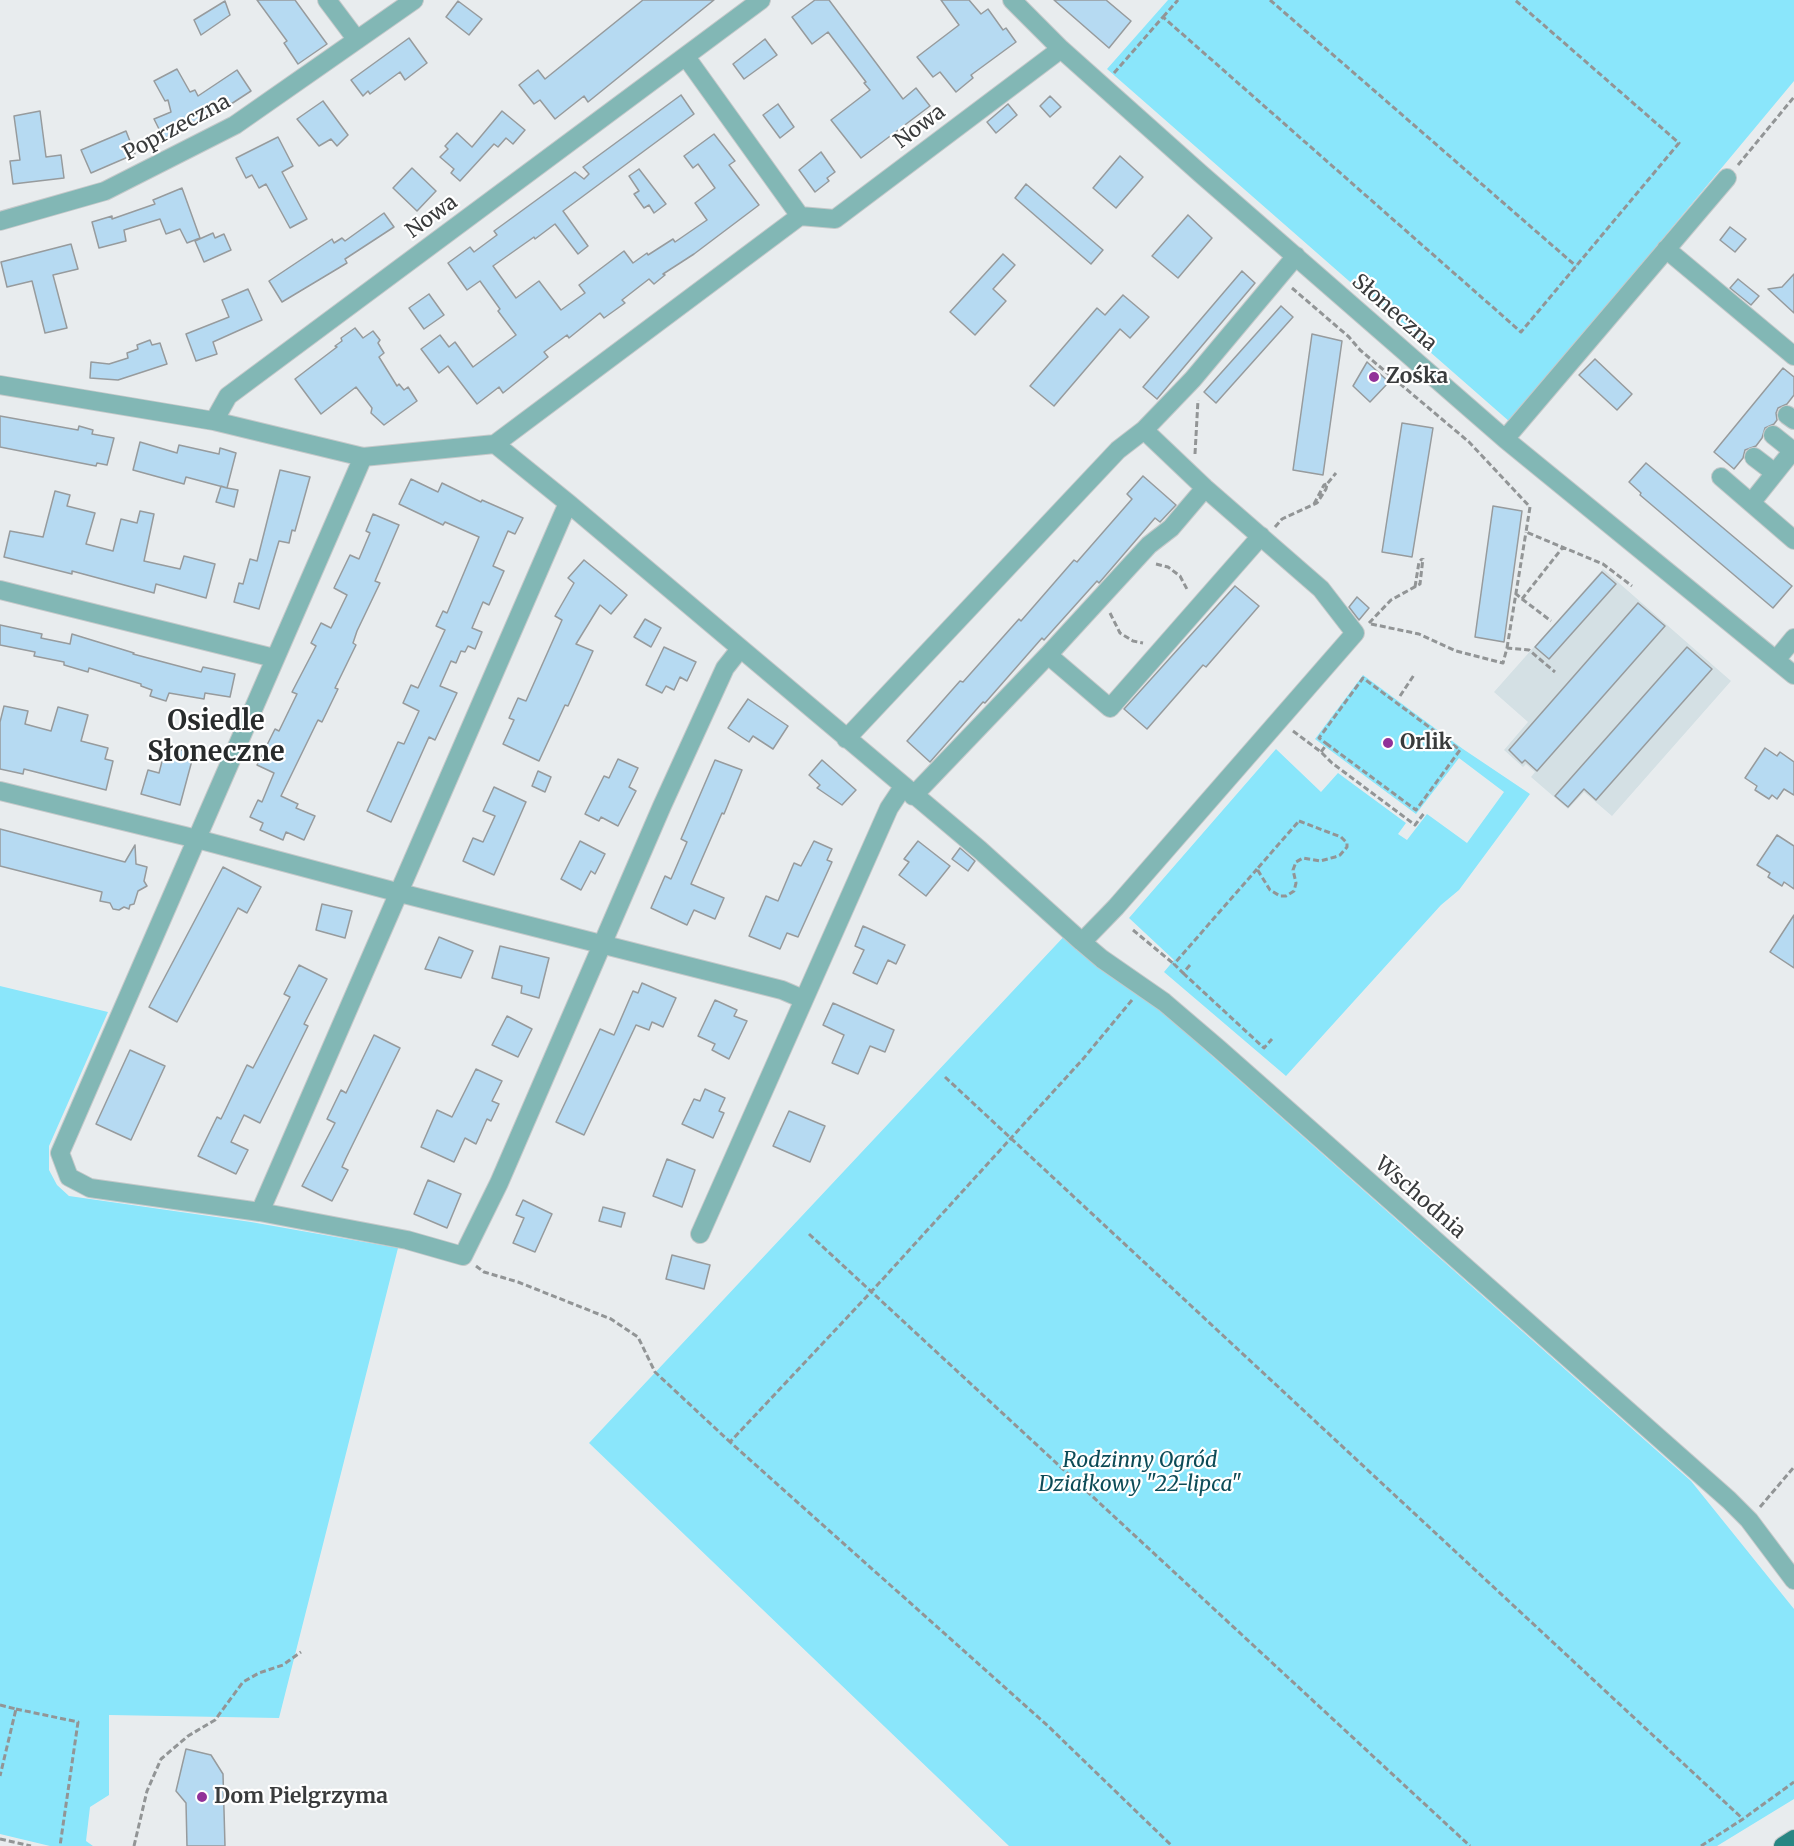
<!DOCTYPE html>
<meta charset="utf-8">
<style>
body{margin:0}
canvas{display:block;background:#e8ecee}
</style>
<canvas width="1794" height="1846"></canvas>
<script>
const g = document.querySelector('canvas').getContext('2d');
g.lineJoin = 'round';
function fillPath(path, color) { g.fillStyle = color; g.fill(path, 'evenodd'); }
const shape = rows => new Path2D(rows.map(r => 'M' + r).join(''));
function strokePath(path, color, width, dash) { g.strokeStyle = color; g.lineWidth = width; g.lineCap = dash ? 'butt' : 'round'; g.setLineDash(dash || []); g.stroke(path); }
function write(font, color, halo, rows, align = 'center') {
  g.font = font + ' Merriweather,serif'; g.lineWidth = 4.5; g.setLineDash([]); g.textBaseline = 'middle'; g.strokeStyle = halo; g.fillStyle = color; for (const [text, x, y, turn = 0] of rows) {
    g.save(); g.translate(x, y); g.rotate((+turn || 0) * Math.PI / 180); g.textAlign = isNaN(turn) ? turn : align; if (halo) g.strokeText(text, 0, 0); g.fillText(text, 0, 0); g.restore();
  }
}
const built = shape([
 [1603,569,1731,681,1612,816,1584,792,1568,809,1531,777,1535,772,1526,764,1523,767,1504,750,1528,722,1494,692]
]);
const green = shape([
 [1168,0,1794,0,1794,81,1510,422,1107,69],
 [1363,675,1463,749,1530,794,1459,890,1441,905,1286,1076,1164,972,1174,960,1129,918,1276,749,1321,792,1338,773,1406,823,1398,834,1407,840,1427,814,1467,843,1504,792,1459,758,1416,814,1315,739],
 [1070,930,1691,1481,1794,1609,1794,1799,1717,1846,1009,1846,589,1443],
 [0,986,108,1012,49,1146,49,1170,57,1185,69,1196,251,1222,398,1248,279,1718,109,1715,109,1795,90,1807,86,1841,93,1846,50,1846,0,1834]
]);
const building = shape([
 [257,0,295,0,327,44,298,64,284,43,287,41,257,0],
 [643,0,714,0,588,102,584,96,555,119,540,100,534,104,519,85,538,70,545,79,643,0],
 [815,0,829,0,903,99,916,88,930,106,861,158,831,120,870,90,864,83,866,82,828,32,812,44,792,17,815,0],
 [941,0,969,0,981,14,988,9,1003,30,1006,28,1016,42,971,75,973,78,956,92,940,72,933,77,917,57,959,25,941,0],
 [1054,0,1106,0,1131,21,1109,48,1054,0],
 [225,1,230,15,201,35,194,20,225,1],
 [458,1,482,19,469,35,446,17,458,1],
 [409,38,427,63,405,80,400,72,370,94,368,91,363,96,351,80,409,38],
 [765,39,777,55,744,79,733,64,765,39],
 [177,69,190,92,195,90,198,96,237,70,251,91,228,106,226,104,164,139,154,119,171,112,168,100,165,101,154,81,177,69],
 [681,95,694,114,563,211,588,246,578,254,555,224,535,239,534,237,493,266,516,298,539,281,561,310,585,293,579,285,624,251,633,263,647,253,648,255,673,239,675,242,707,220,695,203,715,188,698,164,693,168,684,156,714,134,735,161,729,165,759,205,694,254,663,274,665,275,654,284,649,279,622,300,625,303,604,318,600,313,569,338,567,335,544,352,548,357,503,393,499,387,477,404,448,366,439,373,421,349,440,335,449,347,455,342,473,367,516,335,498,311,500,309,480,281,467,290,448,263,470,247,474,252,497,235,494,231,575,172,584,179,589,174,583,167,681,95],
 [1050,96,1061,107,1050,117,1040,106,1050,96],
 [323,101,348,135,337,146,331,139,319,146,297,119,323,101],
 [778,104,794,127,780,138,763,115,778,104],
 [1008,104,1017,115,996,133,987,122,1008,104],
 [40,111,46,157,61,155,64,178,13,184,10,161,20,160,14,116,40,111],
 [502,111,525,130,513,144,506,138,498,147,494,144,460,181,451,173,454,169,440,157,448,149,445,146,457,133,472,147,502,111],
 [126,131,135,154,91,173,81,150,126,131],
 [278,137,293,166,282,172,307,219,290,228,266,184,259,188,252,175,246,178,236,158,278,137],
 [821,152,835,172,827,178,829,181,815,192,799,170,821,152],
 [1120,156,1143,177,1116,208,1093,188,1120,156],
 [412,168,436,191,417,211,393,188,412,168],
 [639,169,666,204,654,213,649,205,644,208,634,194,639,191,629,176,639,169],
 [1026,184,1103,250,1091,264,1015,198,1026,184],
 [182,188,200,238,187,243,180,229,166,234,160,219,124,230,126,241,99,248,92,222,112,216,112,219,155,204,153,200,182,188],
 [384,213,394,227,345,259,347,263,282,302,269,281,332,239,334,243,342,238,345,241,384,213],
 [1188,215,1212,238,1178,278,1152,256,1188,215],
 [1730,227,1746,239,1735,252,1720,240,1730,227],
 [213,233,215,238,224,234,231,250,204,262,195,241,213,233],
 [71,244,78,269,53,275,67,328,45,333,32,281,7,287,1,262,71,244],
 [1003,254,1015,265,993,289,1006,301,975,335,950,312,1003,254],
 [1242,271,1255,283,1157,399,1143,387,1242,271],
 [1794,274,1794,313,1768,289,1782,287,1794,274],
 [1738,279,1759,296,1751,305,1730,288,1738,279],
 [248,289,262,320,213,342,217,354,196,361,186,334,229,317,222,300,248,289],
 [429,294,444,315,424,329,409,308,429,294],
 [1123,295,1149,317,1130,338,1120,329,1054,406,1030,386,1097,308,1105,315,1123,295],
 [1281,306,1293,317,1216,403,1204,392,1281,306],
 [355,328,363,338,373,331,380,340,378,343,384,353,379,357,397,386,399,384,404,390,408,387,417,401,384,425,371,413,372,408,356,387,321,414,295,379,337,347,335,346,342,341,341,338,355,328],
 [1312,334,1342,341,1323,475,1293,470,1312,334],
 [150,340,152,345,160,343,167,364,118,380,90,378,91,362,109,364,128,358,127,353,138,349,137,345,150,340],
 [1595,359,1632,394,1617,410,1579,375,1595,359],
 [1367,362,1389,382,1370,402,1353,386,1367,362],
 [1783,368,1794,377,1794,395,1787,404,1778,408,1776,413,1777,420,1774,424,1765,428,1762,438,1756,446,1745,450,1743,458,1734,469,1714,452,1783,368],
 [0,416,78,430,79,426,93,430,92,434,114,438,107,465,97,463,96,466,0,447,0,416],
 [1402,423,1433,428,1412,557,1382,552,1402,423],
 [140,442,177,453,179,445,219,454,220,448,236,453,227,488,238,490,234,507,216,502,221,486,227,488,186,477,184,484,133,470,140,442],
 [1646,463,1792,586,1773,608,1640,495,1641,493,1629,482,1646,463],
 [280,470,310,477,295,531,292,530,289,543,279,541,259,609,234,602,239,583,243,584,250,559,257,561,280,470],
 [1143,476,1176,505,1160,522,1155,518,1099,583,1097,581,1044,640,1042,638,985,703,983,702,930,762,907,741,960,681,963,682,1019,619,1021,621,1074,560,1077,562,1132,499,1127,494,1143,476],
 [411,479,438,492,442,483,481,502,482,500,523,518,515,534,508,531,493,566,504,571,489,605,483,602,472,628,482,632,475,649,468,646,465,652,461,651,456,663,451,661,440,686,457,693,435,740,429,737,391,822,367,811,398,742,404,744,419,711,403,703,411,685,418,688,445,630,436,626,443,611,447,613,479,537,445,522,443,525,399,504,411,479],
 [55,491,70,495,67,506,95,513,86,544,113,551,121,519,137,523,140,511,154,514,144,561,180,569,184,556,215,564,206,598,156,584,154,593,72,571,72,574,4,557,10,531,43,537,55,491],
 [1493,506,1522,511,1504,642,1475,637,1493,506],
 [373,514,399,525,375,581,380,583,357,631,353,643,356,645,335,688,338,689,322,722,318,720,281,796,298,804,296,808,315,816,304,840,286,832,283,840,260,830,263,823,250,817,258,800,262,802,274,773,257,765,275,729,279,731,297,694,292,692,316,646,311,643,321,623,331,628,347,595,334,588,350,555,359,559,370,533,366,531,373,514],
 [584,560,627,595,611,614,600,605,576,644,593,651,568,706,565,705,539,761,503,744,514,720,509,718,518,698,526,701,562,620,555,616,574,583,568,578,584,560],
 [1602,572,1616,584,1549,659,1535,647,1602,572],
 [1235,586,1259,606,1206,667,1203,665,1147,729,1124,709,1235,586],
 [1357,597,1369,608,1359,620,1349,607,1357,597],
 [1638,603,1665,626,1537,771,1525,760,1522,763,1509,750,1638,603],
 [645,619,661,628,651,647,634,637,645,619],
 [0,625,42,634,41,638,70,644,72,634,134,653,133,654,201,672,203,667,235,674,230,697,205,693,204,699,169,693,166,701,150,696,152,690,141,686,141,684,89,668,88,672,64,665,64,662,34,656,35,652,0,645,0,625],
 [664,647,696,662,687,681,680,677,674,690,666,686,662,693,646,685,664,647],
 [1687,647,1712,669,1596,800,1584,789,1568,807,1555,796,1687,647],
 [748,699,788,726,773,749,753,736,749,742,728,728,748,699],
 [4,706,28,711,25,724,51,731,58,707,88,715,81,741,108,748,105,759,113,761,106,790,24,769,23,774,0,769,0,722,4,706],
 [166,746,194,753,180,805,141,794,148,770,159,773,166,746],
 [1765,748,1777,756,1780,752,1794,762,1794,795,1784,789,1777,799,1772,795,1769,799,1755,790,1757,786,1745,778,1765,748],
 [618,759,638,768,629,787,636,791,618,826,601,817,599,821,585,814,604,776,609,778,618,759],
 [715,760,742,770,724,814,722,813,691,884,724,898,715,919,694,910,687,925,651,908,665,876,671,879,687,842,681,839,715,760],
 [822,760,856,790,842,805,817,788,820,785,809,775,822,760],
 [538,771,551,777,545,792,532,786,538,771],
 [494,787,526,802,494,875,463,861,473,838,483,842,495,816,483,811,494,787],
 [0,829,125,862,135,845,136,864,147,867,144,881,147,886,138,891,134,904,130,905,129,909,124,907,119,910,113,909,110,903,100,901,102,892,0,866,0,829],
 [1777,835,1794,846,1794,889,1784,882,1782,886,1768,877,1770,873,1757,865,1777,835],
 [580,841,605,854,595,874,591,871,581,890,561,879,580,841],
 [814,841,832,849,827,860,832,862,798,937,787,933,780,949,749,936,766,896,778,901,794,863,801,866,814,841],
 [918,841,950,866,926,896,899,875,909,862,904,859,918,841],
 [960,848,975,861,968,871,952,859,960,848],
 [223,867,261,887,247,913,238,908,177,1022,149,1007,223,867],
 [322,904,352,911,345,938,316,930,322,904],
 [1794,915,1794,968,1770,952,1794,915],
 [863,926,905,945,896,964,888,960,877,984,853,973,864,950,855,946,863,926],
 [439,937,473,951,461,978,425,969,439,937],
 [500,946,549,958,539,998,521,993,522,986,492,978,500,946],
 [299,965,327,979,304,1024,308,1026,260,1123,244,1115,231,1142,248,1150,236,1174,198,1156,217,1117,221,1119,247,1065,253,1068,290,997,284,994,299,965],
 [642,983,676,998,663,1027,652,1022,649,1030,636,1025,584,1135,556,1122,600,1029,614,1035,633,991,638,993,642,983],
 [715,1000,737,1010,734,1016,747,1021,729,1059,712,1050,715,1044,698,1036,715,1000],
 [833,1003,894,1030,885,1052,870,1046,858,1074,832,1063,844,1035,823,1025,833,1003],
 [507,1016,532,1029,518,1057,492,1045,507,1016],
 [374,1035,400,1048,346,1158,342,1167,348,1170,332,1201,302,1186,335,1123,327,1119,341,1090,346,1093,374,1035],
 [130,1050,165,1066,131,1140,96,1124,130,1050],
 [476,1069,502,1081,492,1101,499,1104,491,1121,487,1119,476,1144,465,1138,454,1162,421,1147,437,1110,452,1117,476,1069],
 [705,1089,725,1098,719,1111,724,1113,713,1138,682,1124,694,1099,700,1101,705,1089],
 [789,1111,825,1126,810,1162,773,1146,789,1111],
 [667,1159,695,1170,682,1207,653,1196,667,1159],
 [428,1180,461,1194,447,1228,414,1214,428,1180],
 [523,1200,552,1214,535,1252,513,1243,524,1218,516,1215,523,1200],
 [603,1207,625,1213,621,1227,599,1221,603,1207],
 [672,1255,710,1265,704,1289,666,1279,672,1255],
 [186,1749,211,1755,223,1774,225,1846,187,1846,186,1803,176,1791,186,1749]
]);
const path = shape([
 [1270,0,1576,266],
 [1163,17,1178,0],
 [1114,73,1163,17,1521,332,1679,143,1515,0],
 [1738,165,1794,97],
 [1292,288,1349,337,1360,350,1469,442,1530,507,1526,532,1603,564,1632,586],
 [1195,454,1198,400],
 [1314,504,1324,485,1327,484],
 [1275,527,1282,519,1317,503,1326,489,1327,484,1336,473],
 [1156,564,1168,567,1180,576,1188,591],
 [1415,587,1419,562,1422,559],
 [1515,593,1522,599,1563,547],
 [1522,599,1551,621],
 [1110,613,1120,633,1133,641,1143,643],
 [1369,623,1391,600,1420,584,1423,558],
 [1371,624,1419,634,1456,651,1503,663,1507,648,1529,650,1555,672],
 [1507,648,1526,532],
 [1400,696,1414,675],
 [1293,731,1321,752,1332,763,1415,825,1425,812],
 [1321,752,1327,744,1416,810,1460,750,1363,678,1319,738,1327,744],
 [1299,821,1341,837,1347,843,1347,847,1340,855,1335,857,1320,861,1303,858,1296,862,1293,870,1296,883,1294,891,1286,896,1280,896,1270,890,1257,869,1299,821],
 [1133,930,1174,964],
 [1190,965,1183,973,1174,964,1257,869],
 [1183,973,1264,1048,1272,1039],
 [1132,1000,1083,1059,871,1292,730,1442,1048,1726,1172,1846],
 [945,1077,1743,1819],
 [809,1234,1470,1846],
 [476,1266,484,1272,518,1282,611,1319,638,1337,655,1372,730,1442],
 [1760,1507,1794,1467],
 [0,1705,16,1709,0,1776],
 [16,1709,78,1722,60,1846],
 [0,1839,31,1846],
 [134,1846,147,1791,161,1759,188,1736,215,1720,243,1682,259,1673,283,1665,301,1652],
 [1701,1846,1743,1819,1794,1782]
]);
const minor = shape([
 [327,0,357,40],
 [1012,0,1061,49,1201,174,1505,439,1794,675],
 [686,57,800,216],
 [0,221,105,191,235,125,414,0],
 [1666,249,1794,356],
 [0,385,214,421,363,457,495,444,568,503,980,850,1082,942,1102,959,1164,1002,1219,1049,1729,1500,1749,1520,1794,1580],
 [1787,415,1794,420],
 [214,421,228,396,761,0],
 [1773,435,1793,451],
 [1505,439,1727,178],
 [495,444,800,216,835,219,1061,49],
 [363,457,60,1153,69,1177,90,1188,260,1212,407,1240,463,1256,499,1183,662,806,725,668,740,649],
 [1754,457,1775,473],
 [1721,477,1794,540],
 [1751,503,1794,449],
 [0,590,274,658],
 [1048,655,1149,545,1171,528,1205,488],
 [1776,660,1794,638],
 [846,739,1118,450,1144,430],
 [0,791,197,839,400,893,782,990,803,999],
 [913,796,1048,655,1110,708,1261,536],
 [1082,942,1116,907,1355,633,1321,589,1205,488,1144,430,1193,379,1296,256],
 [260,1212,568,503],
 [700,1234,889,808,903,787]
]);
const major = shape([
 [1783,1846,1794,1839]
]);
const markers = [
 [1374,377,6,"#913199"],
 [1388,743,6,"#913199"],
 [202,1797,6,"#913199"]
];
const streetNames = [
 ["Nowa",920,127,-37],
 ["Poprzeczna",177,128,-28],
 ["Nowa",432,217,-36],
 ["Słoneczna",1394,313,41],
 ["Wschodnia",1420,1198,41]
];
const poiNames = [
 ["Zośka",1386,377],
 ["Orlik",1400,743],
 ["Dom Pielgrzyma",214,1797]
];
const parkNames = [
 ["Rodzinny Ogród",1140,1461],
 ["Działkowy \"22-lipca\"",1140,1485]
];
const districtNames = [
 ["Osiedle",216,722],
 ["Słoneczne",216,753]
];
fillPath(built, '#d4e0e4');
fillPath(green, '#8ae6fb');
fillPath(building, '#b6daf2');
strokePath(building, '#979b9d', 1.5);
strokePath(minor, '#c5c9ca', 20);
strokePath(major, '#c5c9ca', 20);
strokePath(path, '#929596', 3, [6, 3]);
strokePath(minor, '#82b7b5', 18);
strokePath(major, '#288683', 18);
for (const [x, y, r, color] of markers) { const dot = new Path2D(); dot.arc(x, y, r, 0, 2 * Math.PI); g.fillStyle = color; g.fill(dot); strokePath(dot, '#fff', 2); }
write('21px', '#393b3c', '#fff', streetNames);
write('bold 21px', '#393b3c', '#fff', poiNames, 'left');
write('italic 21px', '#0c4b57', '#fff', parkNames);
write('bold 27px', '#282b2c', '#fff', districtNames);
</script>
